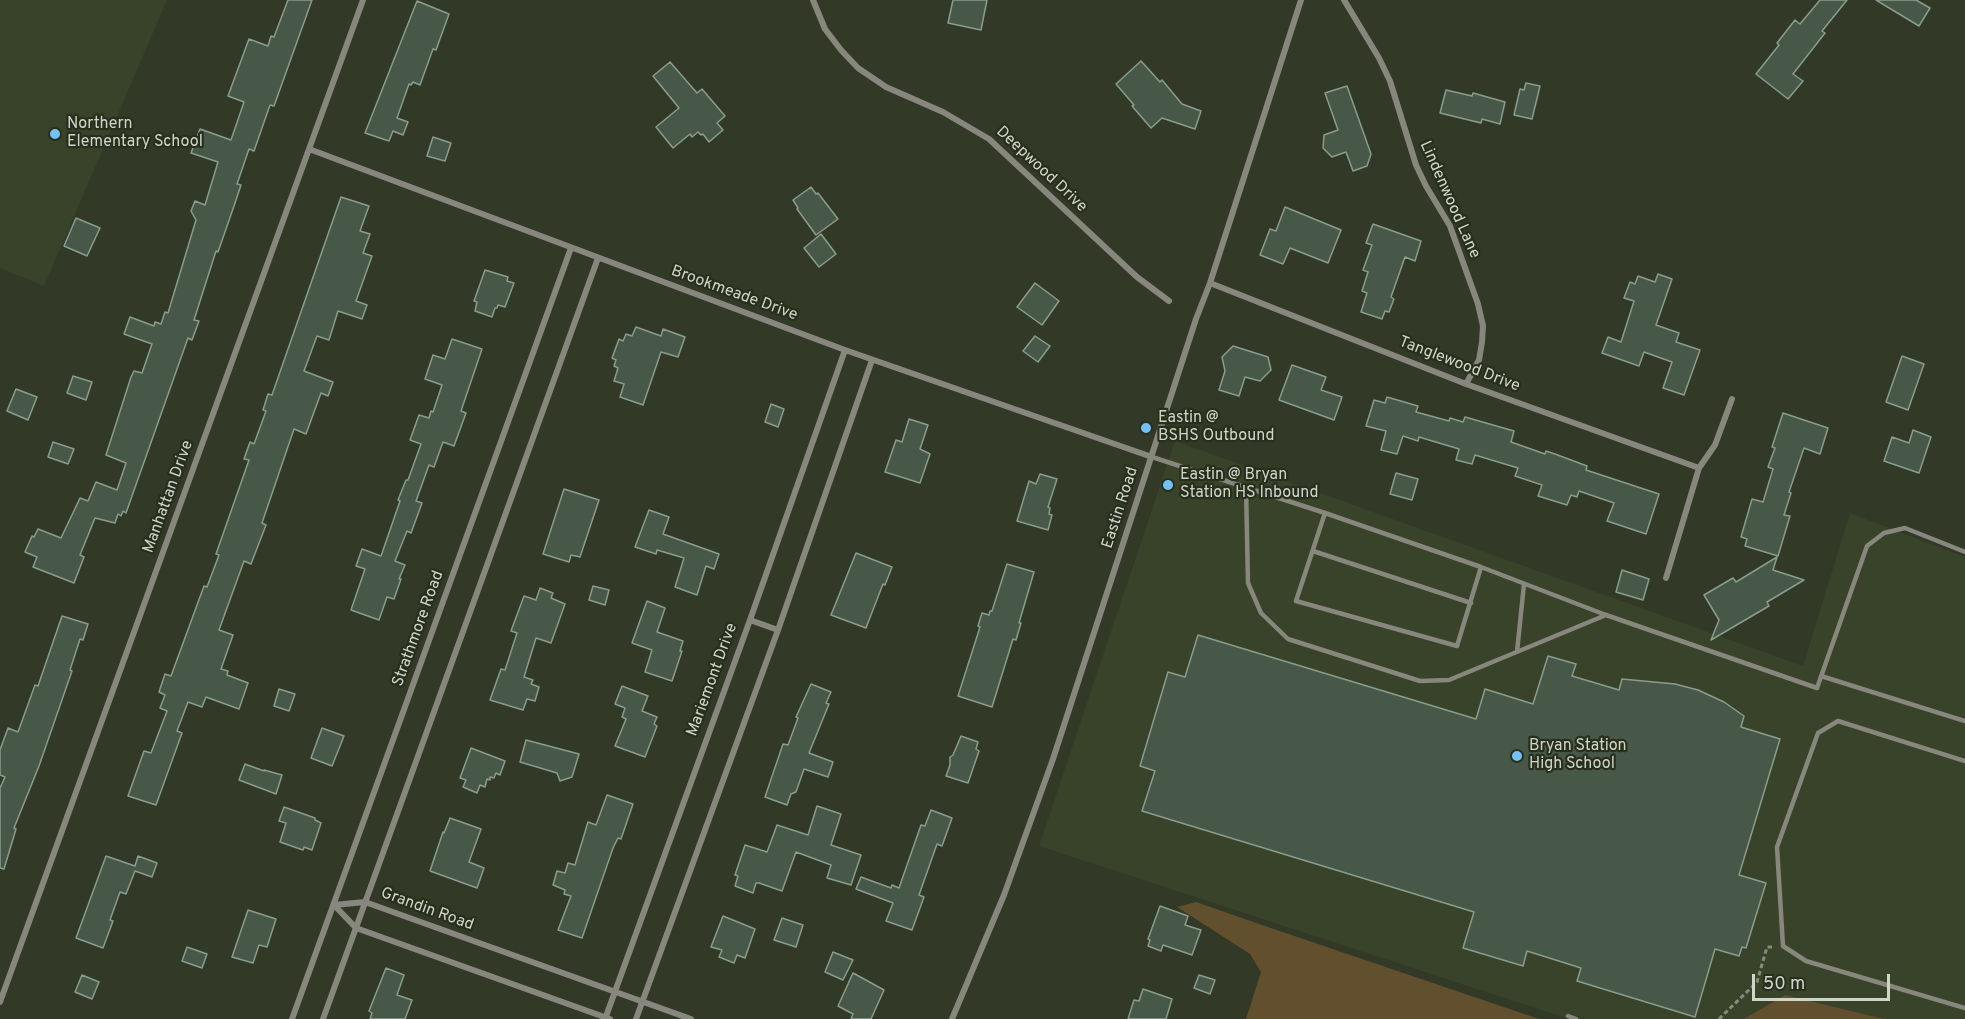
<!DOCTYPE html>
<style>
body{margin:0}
#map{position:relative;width:1965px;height:1019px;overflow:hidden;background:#323927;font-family:Overpass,sans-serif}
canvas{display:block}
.scale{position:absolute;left:1752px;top:974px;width:138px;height:27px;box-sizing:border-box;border:3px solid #d0d5ca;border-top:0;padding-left:8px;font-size:18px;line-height:21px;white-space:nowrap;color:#d0d5ca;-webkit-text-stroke:4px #282f1d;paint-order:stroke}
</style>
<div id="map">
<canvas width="1965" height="1019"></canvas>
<div class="scale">50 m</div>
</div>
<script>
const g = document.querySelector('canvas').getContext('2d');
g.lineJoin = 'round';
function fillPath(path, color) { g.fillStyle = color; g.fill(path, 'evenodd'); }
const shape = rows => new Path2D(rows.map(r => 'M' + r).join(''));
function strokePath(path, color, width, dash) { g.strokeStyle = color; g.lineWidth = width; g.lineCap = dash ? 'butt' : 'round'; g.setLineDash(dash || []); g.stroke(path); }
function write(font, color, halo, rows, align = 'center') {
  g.font = font + ' Overpass,sans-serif'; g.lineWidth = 4.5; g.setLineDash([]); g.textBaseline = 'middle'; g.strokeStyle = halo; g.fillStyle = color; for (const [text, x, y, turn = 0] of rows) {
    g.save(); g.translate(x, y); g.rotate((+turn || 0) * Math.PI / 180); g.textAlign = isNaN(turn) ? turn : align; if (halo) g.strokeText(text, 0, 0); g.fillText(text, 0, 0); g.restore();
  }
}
const built = shape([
 [0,0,167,0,44,286,0,268],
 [1175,441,1803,666,1850,513,1965,557,1965,1019,1569,1019,1039,846]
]);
const green = shape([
 [1196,902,1265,926,1539,1019,1246,1019,1261,972,1250,954,1177,907],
 [1785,995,1884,1019,1744,1019]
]);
const building = shape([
 [288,0,312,0,274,106,270,105,254,151,249,149,237,184,241,185,234,206,218,252,216,251,194,320,199,321,192,340,188,338,126,513,123,511,121,516,118,514,115,523,95,518,80,555,84,557,74,583,33,567,37,557,25,552,32,536,34,537,38,529,61,538,80,498,88,501,96,482,117,490,126,463,106,455,131,377,134,371,142,373,152,344,124,334,130,317,154,326,155,322,161,324,165,312,168,313,196,220,191,211,195,201,205,205,218,162,191,153,200,129,231,140,244,102,228,96,249,39,268,46,271,36,274,37,288,0],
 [953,0,987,0,981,30,948,23,953,0],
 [1820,0,1847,0,1822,31,1825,33,1793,74,1803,81,1788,99,1756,74,1779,45,1777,43,1795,20,1800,24,1820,0],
 [1876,0,1916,0,1930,8,1919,26,1876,0],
 [417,1,449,14,436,50,433,49,420,85,413,82,411,85,409,84,397,118,408,122,403,135,393,131,389,141,365,133,417,1],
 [1141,61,1160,82,1162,80,1182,104,1201,111,1195,129,1162,118,1151,128,1132,106,1134,105,1116,84,1141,61],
 [670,62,697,93,702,89,725,116,717,123,723,130,709,142,703,134,701,135,698,132,692,137,690,134,673,148,656,127,679,108,653,76,670,62],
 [1526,83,1540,86,1532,119,1514,115,1520,89,1524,90,1526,83],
 [1347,86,1371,154,1367,166,1353,171,1346,152,1332,157,1323,148,1324,135,1338,130,1325,93,1347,86],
 [1446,90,1472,96,1473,93,1505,102,1500,124,1482,119,1481,123,1440,113,1446,90],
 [433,137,451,143,445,161,427,156,433,137],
 [811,187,816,194,818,193,838,219,816,235,797,209,798,208,793,200,811,187],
 [341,197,369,206,360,231,370,234,363,253,372,256,356,301,367,305,362,319,338,311,329,340,317,336,304,371,333,382,328,396,321,393,306,434,294,429,262,523,266,525,251,564,244,561,219,630,233,635,221,669,228,671,227,675,248,683,239,709,206,697,202,707,188,702,177,731,182,733,156,805,128,796,144,751,151,753,167,711,160,708,165,695,159,692,165,674,171,676,204,586,207,587,219,555,216,554,249,460,244,459,250,442,254,444,266,411,263,410,268,394,272,395,341,197],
 [1285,207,1341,230,1328,263,1290,248,1283,264,1260,255,1270,229,1276,231,1285,207],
 [76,218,100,228,87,256,64,246,76,218],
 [1373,224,1421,241,1415,261,1405,257,1391,297,1394,299,1389,312,1385,311,1382,319,1361,312,1367,293,1362,291,1368,272,1363,270,1372,245,1366,243,1373,224],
 [821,234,836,254,819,267,804,248,821,234],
 [485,270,508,277,507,281,514,283,505,307,498,305,497,308,495,308,492,317,475,311,477,302,474,301,485,270],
 [1658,274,1672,279,1656,325,1679,333,1676,342,1700,350,1684,395,1663,388,1672,362,1644,352,1639,366,1602,353,1608,337,1621,342,1634,301,1624,298,1630,282,1635,284,1638,276,1655,282,1658,274],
 [1035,283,1059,301,1042,325,1017,307,1035,283],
 [636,327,661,336,663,329,685,337,678,357,661,352,643,405,620,397,624,384,614,381,618,368,614,366,616,360,612,358,619,339,623,341,626,334,632,336,636,327],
 [1035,336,1050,346,1038,362,1023,351,1035,336],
 [452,339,482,349,461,411,466,413,454,446,443,442,434,467,429,465,416,501,422,503,411,533,407,531,395,561,405,565,399,579,401,579,394,599,387,597,379,620,351,610,365,569,356,566,362,549,381,556,400,501,398,500,406,480,408,480,421,444,410,440,419,415,429,418,431,411,433,412,442,385,425,379,433,355,445,359,452,339],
 [1233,346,1268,357,1271,370,1260,381,1245,377,1239,396,1219,390,1225,371,1222,357,1233,346],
 [1902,356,1924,364,1908,410,1886,402,1902,356],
 [1292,365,1326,377,1321,390,1342,397,1334,420,1279,400,1292,365],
 [73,376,92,382,86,400,67,393,73,376],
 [16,389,37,397,28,420,7,411,16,389],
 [1387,397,1418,406,1416,412,1449,421,1450,418,1463,422,1465,417,1514,431,1511,442,1545,454,1546,451,1555,454,1587,466,1586,470,1659,494,1646,534,1607,521,1614,503,1579,491,1577,497,1571,495,1567,505,1538,496,1542,485,1515,476,1518,468,1475,455,1472,464,1456,460,1459,449,1419,437,1418,441,1403,436,1397,454,1381,450,1386,431,1366,426,1374,400,1385,403,1387,397],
 [771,404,784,409,778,427,765,422,771,404],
 [1783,413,1828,428,1820,454,1804,448,1789,492,1791,493,1784,515,1790,516,1778,556,1745,546,1747,539,1741,537,1752,499,1763,502,1773,469,1768,467,1775,448,1772,447,1783,413],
 [909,419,928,425,920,449,930,454,920,483,885,472,896,440,902,442,909,419],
 [1913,430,1931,437,1919,473,1884,461,1892,437,1909,443,1913,430],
 [53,442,74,449,68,464,48,457,53,442],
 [1396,473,1418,479,1412,500,1390,494,1396,473],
 [1040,474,1057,479,1048,507,1050,508,1049,514,1052,515,1048,530,1017,521,1029,481,1036,484,1040,474],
 [564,489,599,500,580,557,571,555,569,562,543,554,564,489],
 [649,510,669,517,663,534,719,554,714,569,706,566,697,595,675,587,684,558,657,550,656,554,635,547,649,510],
 [856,553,892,567,885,585,883,584,866,628,831,615,856,553],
 [1777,557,1773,570,1804,580,1767,602,1769,606,1711,640,1719,620,1704,595,1733,578,1736,582,1777,557],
 [1007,564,1034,572,1019,623,1021,623,1016,640,1013,639,992,707,958,696,980,627,978,626,982,613,989,615,990,611,992,611,1007,564],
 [1622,570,1649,579,1643,600,1616,592,1622,570],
 [593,586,609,590,605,605,589,600,593,586],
 [540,588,553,593,551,598,565,604,551,643,536,638,524,677,533,680,531,684,539,687,535,701,527,699,523,710,490,700,501,669,505,670,517,633,511,631,524,596,536,600,540,588],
 [647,601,665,608,657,632,683,641,680,651,682,651,672,681,645,672,652,650,632,643,647,601],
 [62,616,88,624,83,640,80,639,70,670,72,671,39,766,14,828,16,829,4,869,0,868,0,788,5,777,0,775,0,750,8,728,18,732,35,685,38,686,62,616],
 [1198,635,1476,719,1485,689,1533,704,1548,656,1576,664,1572,676,1619,690,1622,679,1675,684,1698,690,1724,702,1744,716,1741,727,1780,739,1739,875,1766,883,1746,948,1742,947,1739,956,1715,949,1695,1017,1577,981,1581,968,1527,951,1523,966,1463,948,1474,912,1142,811,1155,771,1140,766,1168,672,1185,677,1198,635],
 [811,684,831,692,826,703,829,704,809,753,833,762,828,777,804,769,796,792,791,794,787,805,765,797,783,744,788,745,798,718,796,717,811,684],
 [622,686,648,696,642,711,657,717,654,724,657,726,645,757,615,746,626,719,622,717,625,708,615,704,622,686],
 [279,689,295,694,289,711,274,706,279,689],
 [322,728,344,736,332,766,311,758,322,728],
 [961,736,978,742,976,749,979,751,968,783,946,776,950,765,950,757,953,755,961,736],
 [526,740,579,754,572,777,560,781,557,773,520,762,526,740],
 [471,748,505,761,500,775,496,773,494,778,490,777,490,780,487,779,485,787,480,785,477,793,463,787,466,780,460,778,471,748],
 [245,764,264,771,264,770,282,775,276,794,239,780,245,764],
 [607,795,633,804,621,839,618,838,613,848,582,938,558,930,571,896,564,894,565,890,553,885,557,871,565,873,568,863,575,865,588,822,596,825,607,795],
 [817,806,841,814,831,845,861,855,851,885,827,878,831,865,796,852,782,891,759,883,756,883,753,893,735,886,738,876,735,875,745,845,767,852,777,825,808,835,817,806],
 [284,807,315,818,315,820,321,823,312,850,304,847,303,850,280,842,286,823,279,821,284,807],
 [931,810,952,818,942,846,937,844,919,895,924,897,912,930,886,921,893,903,856,889,861,877,891,888,892,885,899,888,921,825,925,826,931,810],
 [450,818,481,829,469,862,484,868,477,888,430,871,443,832,444,833,450,818],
 [106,856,135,866,138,856,157,863,152,877,135,871,126,894,120,892,110,920,113,921,103,948,76,938,106,856],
 [1160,906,1188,916,1185,925,1201,930,1192,955,1163,945,1161,951,1148,946,1150,940,1148,939,1160,906],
 [248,910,276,919,267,947,259,945,253,963,232,957,248,910],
 [723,916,755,929,745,958,737,955,734,963,719,957,722,950,711,947,723,916],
 [782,918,803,925,796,947,774,940,782,918],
 [187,947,207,954,202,968,182,961,187,947],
 [833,952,853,960,843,980,825,972,833,952],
 [386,968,404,975,397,995,412,1000,405,1019,370,1019,372,1013,369,1011,386,968],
 [853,973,884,990,871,1019,851,1019,853,1014,838,1006,853,973],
 [82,975,99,982,92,999,75,992,82,975],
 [1199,975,1215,980,1210,994,1194,988,1199,975],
 [1143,989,1172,999,1166,1019,1128,1019,1134,1000,1139,1001,1143,989]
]);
const path = shape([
 [1719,1019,1757,982,1767,947,1772,947]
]);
const service = shape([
 [1152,457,1325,513,1481,567,1606,615,1817,688,1867,546,1884,533,1905,528,1965,552],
 [1246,488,1248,583,1261,613,1288,639,1420,681,1449,680,1606,615],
 [1325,513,1296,601,1457,646,1481,567],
 [1313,551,1471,603],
 [1517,652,1524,584],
 [1821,676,1965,721],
 [1965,761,1838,721,1818,733,1777,847,1783,946,1806,961,1965,1008],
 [1568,1016,1576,1019]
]);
const minor = shape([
 [813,0,825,29,841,50,858,68,886,87,943,112,989,139,1137,277,1169,301],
 [1344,0,1379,58,1390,81,1416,165,1426,186,1450,226,1478,304,1483,326,1482,342,1479,360,1466,384],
 [309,149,845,350,1152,457],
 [1210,283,1466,384,1699,468],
 [1666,578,1699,468,1715,445,1732,399],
 [750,620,778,630],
 [334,905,365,902,691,1019],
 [334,905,356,928,610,1019],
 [0,1002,363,0],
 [292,1019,571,248],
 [323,1019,598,258],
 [605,1019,750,620,845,350],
 [636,1019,778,630,872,360],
 [952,1019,1004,895,1053,759,1196,319,1210,283,1301,0]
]);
const markers = [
 [55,134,6,"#73c1f5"],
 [1146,428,6,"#73c1f5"],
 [1168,485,6,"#73c1f5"],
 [1517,756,6,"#73c1f5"]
];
const poiNames = [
 ["Northern",67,125],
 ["Elementary School",67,143],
 ["Eastin @",1158,419],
 ["BSHS Outbound",1158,437],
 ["Eastin @ Bryan",1180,476],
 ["Station HS Inbound",1180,494],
 ["Bryan Station",1529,747],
 ["High School",1529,765]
];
const streetNames = [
 ["Deepwood Drive",1041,170,43],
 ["Lindenwood Lane",1449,200,66],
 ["Brookmeade Drive",734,294,20],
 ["Tanglewood Drive",1459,365,21],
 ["Manhattan Drive",169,497,-70],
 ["Eastin Road",1121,508,-72],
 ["Strathmore Road",419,629,-70],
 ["Mariemont Drive",713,680,-70],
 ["Grandin Road",427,910,20]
];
fillPath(built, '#39432a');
fillPath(green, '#624f2e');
fillPath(building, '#475849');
strokePath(building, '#8a9d8c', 1.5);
strokePath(path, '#858b7d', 3, [4.5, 3]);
strokePath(service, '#87877d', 4.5);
strokePath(minor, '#87877d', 6);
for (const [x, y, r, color] of markers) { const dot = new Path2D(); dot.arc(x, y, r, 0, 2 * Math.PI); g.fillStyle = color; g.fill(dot); strokePath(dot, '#282f1d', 2); }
write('16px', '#d0d5ca', '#282f1d', poiNames, 'left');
write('16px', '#d0d5ca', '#282f1d', streetNames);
</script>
